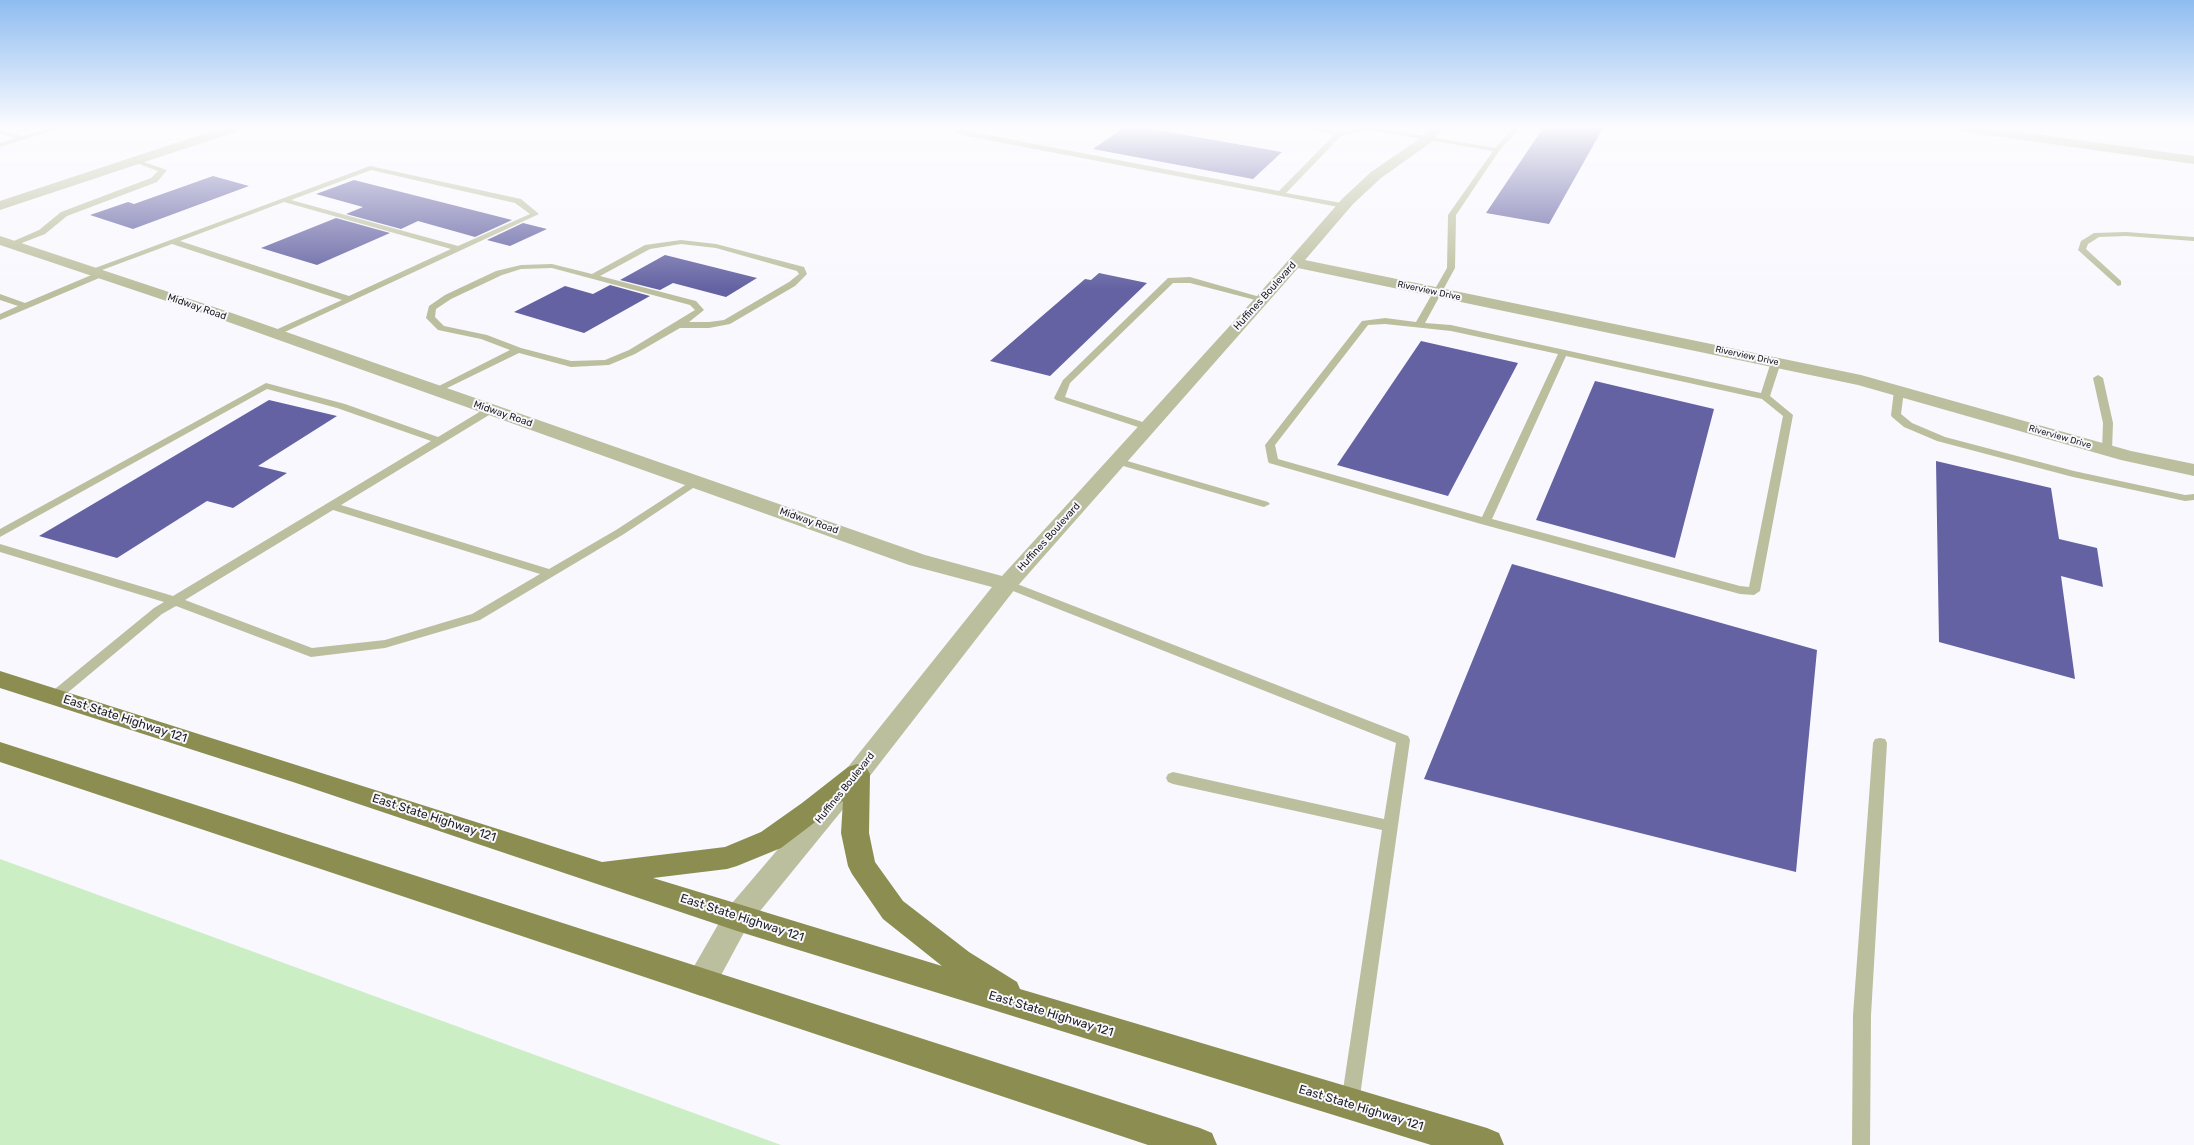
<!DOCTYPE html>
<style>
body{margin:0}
canvas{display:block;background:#f8f8fe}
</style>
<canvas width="2194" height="1145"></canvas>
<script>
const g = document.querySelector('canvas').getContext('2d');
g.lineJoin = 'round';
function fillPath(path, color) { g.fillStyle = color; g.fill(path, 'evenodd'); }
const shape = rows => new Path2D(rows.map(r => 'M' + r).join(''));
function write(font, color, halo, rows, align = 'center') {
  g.font = font + ' Rubik,sans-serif'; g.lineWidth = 4; g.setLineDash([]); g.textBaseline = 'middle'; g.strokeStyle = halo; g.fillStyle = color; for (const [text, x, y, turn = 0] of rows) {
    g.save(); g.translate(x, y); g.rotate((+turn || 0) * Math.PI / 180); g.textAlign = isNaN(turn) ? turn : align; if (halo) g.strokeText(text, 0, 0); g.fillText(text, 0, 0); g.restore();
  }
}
const green = shape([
 [0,859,781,1145,0,1145]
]);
const building = shape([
 [1123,128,1146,128,1282,152,1253,179,1093,149],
 [1543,128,1603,128,1549,224,1486,213],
 [213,176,249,186,133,229,90,215,128,202,134,204],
 [354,180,512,220,475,237,418,221,401,229,346,214,363,207,316,194],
 [336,218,390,233,317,265,261,248],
 [523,223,547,229,510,246,487,240],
 [665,255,757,278,726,297,673,283,660,290,620,280],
 [1099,273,1147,283,1050,376,990,361,1085,279,1091,280],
 [610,285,650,296,584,333,514,312,565,286,593,294],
 [1421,341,1518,363,1448,496,1337,465],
 [1595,381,1714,409,1675,558,1536,520],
 [269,400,337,416,258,466,287,473,233,508,207,501,117,558,39,536],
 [1936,461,2051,488,2059,539,2097,548,2103,587,2061,576,2075,679,1939,642],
 [1512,564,1817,650,1796,872,1424,779]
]);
const lane = shape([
 [50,128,61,128,0,147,0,143,16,138,0,134,0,130,23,136,50,128],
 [952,128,1279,191,1334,135,1305,128,1320,128,1339,132,1360,128,1379,128,1495,148,1513,128,1520,128,1499,151,1456,215,1455,268,1425,323,1451,325,1761,393,1771,362,1776,359,1779,360,1781,362,1770,396,1793,415,1760,591,1754,595,1740,594,1481,524,1269,463,1268,461,1265,445,1362,321,1385,318,1416,322,1447,268,1448,215,1493,151,1369,130,1341,136,1286,193,1347,204,1348,206,1344,208,961,135,952,128],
 [1385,324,1451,331,1558,354,1482,517,1278,459,1275,445,1368,325,1385,324],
 [1566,356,1762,399,1783,416,1749,587,1740,586,1492,519,1566,356],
 [134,160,138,160,167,170,157,182,67,216,45,234,14,246,7,244,39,230,61,212,151,178,158,171,134,162,134,160],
 [370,166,521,199,539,214,274,337,269,334,271,332,342,300,172,244,94,273,87,271,370,166],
 [371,170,515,203,530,214,458,246,291,200,371,170],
 [284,202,451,249,349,296,180,241,284,202],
 [2126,232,2194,237,2194,241,2126,236,2099,237,2088,244,2086,249,2121,281,2121,285,2118,286,2078,250,2081,241,2094,233,2126,232],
 [681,240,716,244,804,267,807,274,795,286,730,324,709,328,680,328,635,354,609,365,571,367,519,353,439,392,436,393,431,390,510,350,481,339,438,330,426,318,429,306,445,295,496,271,521,265,552,264,592,274,645,245,681,240],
 [681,244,716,248,797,271,799,274,789,282,724,320,709,322,689,322,704,310,696,301,600,276,650,249,681,244],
 [552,268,690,305,695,310,629,350,605,360,571,361,521,348,487,335,444,326,435,317,436,309,451,299,502,275,521,269,552,268],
 [101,271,105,274,104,276,0,320,0,314,18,306,0,300,0,294,25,303,101,271],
 [1168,278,1190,277,1267,299,1263,302,1190,283,1173,283,1070,383,1065,397,1152,425,1152,429,1144,429,1056,400,1054,398,1063,380,1168,278],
 [2098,375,2103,378,2113,423,2112,450,2107,453,2102,450,2103,423,2093,378,2098,375],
 [266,383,345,404,438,437,486,408,494,408,494,412,341,505,549,569,616,530,693,480,697,479,702,482,624,534,480,620,385,648,311,657,176,606,162,614,60,699,50,699,48,696,50,693,154,608,164,602,0,552,0,544,173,596,431,441,337,408,267,389,0,537,0,529,266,383],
 [333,510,540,574,472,614,385,640,312,648,185,600,333,510],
 [1899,388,1904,391,1901,414,1912,423,1945,437,2074,471,2185,495,2194,494,2194,500,2185,501,2073,477,1937,441,1904,427,1892,417,1891,415,1894,391,1899,388],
 [1117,458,1268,502,1270,504,1264,507,1260,506,1113,463,1112,461,1117,458],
 [1007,580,1408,736,1410,740,1359,1103,1357,1109,1350,1112,1343,1109,1341,1103,1382,830,1173,784,1168,782,1166,778,1168,774,1173,772,1384,819,1396,743,1003,587,1001,584,1003,581,1007,580],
 [1880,738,1885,739,1887,743,1871,1015,1870,1145,1852,1145,1853,1015,1873,743,1875,739,1880,738]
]);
const street = shape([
 [221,128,240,128,238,131,0,210,0,201,221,128],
 [1431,128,1444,128,1433,141,1381,178,1353,204,1305,260,1861,375,2131,451,2194,464,2194,476,2121,460,1858,385,1298,268,1015,589,866,781,747,927,712,992,701,996,690,992,685,982,727,909,848,767,992,587,909,565,217,318,0,245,0,236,229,312,925,555,1002,576,1257,296,1343,198,1371,172,1425,135,1431,128],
 [1958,128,1992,128,2194,156,2194,164,1964,132,1958,128]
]);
const primary = shape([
 [0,671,602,862,725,847,761,832,802,803,848,767,857,764,866,767,870,774,869,833,875,862,903,901,969,952,1017,982,1020,989,1487,1128,1499,1133,1504,1145,1431,1145,737,931,296,783,0,688,0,671],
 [843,801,841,833,848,866,852,874,883,919,942,966,653,878,727,869,737,866,781,848,843,801],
 [0,742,1200,1128,1212,1133,1217,1145,1148,1145,0,762,0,742]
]);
const farStreetnames = [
 ["Riverview Drive",1429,291,12],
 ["Riverview Drive",1747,356,12],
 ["Riverview Drive",2060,437,16]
];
const streetNames = [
 ["Huffines Boulevard",1265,296,-48],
 ["Midway Road",197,307,19],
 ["Midway Road",503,414,19],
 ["Midway Road",809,521,19],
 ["Huffines Boulevard",1049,537,-48],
 ["Huffines Boulevard",845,788,-51]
];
const nearStreetnames = [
 ["East State Highway 121",125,719,18],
 ["East State Highway 121",434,818,18],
 ["East State Highway 121",742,918,18],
 ["East State Highway 121",1051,1014,17],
 ["East State Highway 121",1361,1108,17]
];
fillPath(green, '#cceec4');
fillPath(building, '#6462a2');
fillPath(lane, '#bcbf9e');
fillPath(street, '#bcbf9e');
fillPath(primary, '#8b8e50');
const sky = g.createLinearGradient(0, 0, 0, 289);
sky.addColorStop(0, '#8ebcf0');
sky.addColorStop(0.44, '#fcfcff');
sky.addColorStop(1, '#fcfcff00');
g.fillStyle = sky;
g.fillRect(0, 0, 2194, 289);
write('9px', '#212123', '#f8f8fe', farStreetnames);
write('10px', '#212123', '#f8f8fe', streetNames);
write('12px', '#212123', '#f8f8fe', nearStreetnames);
</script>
